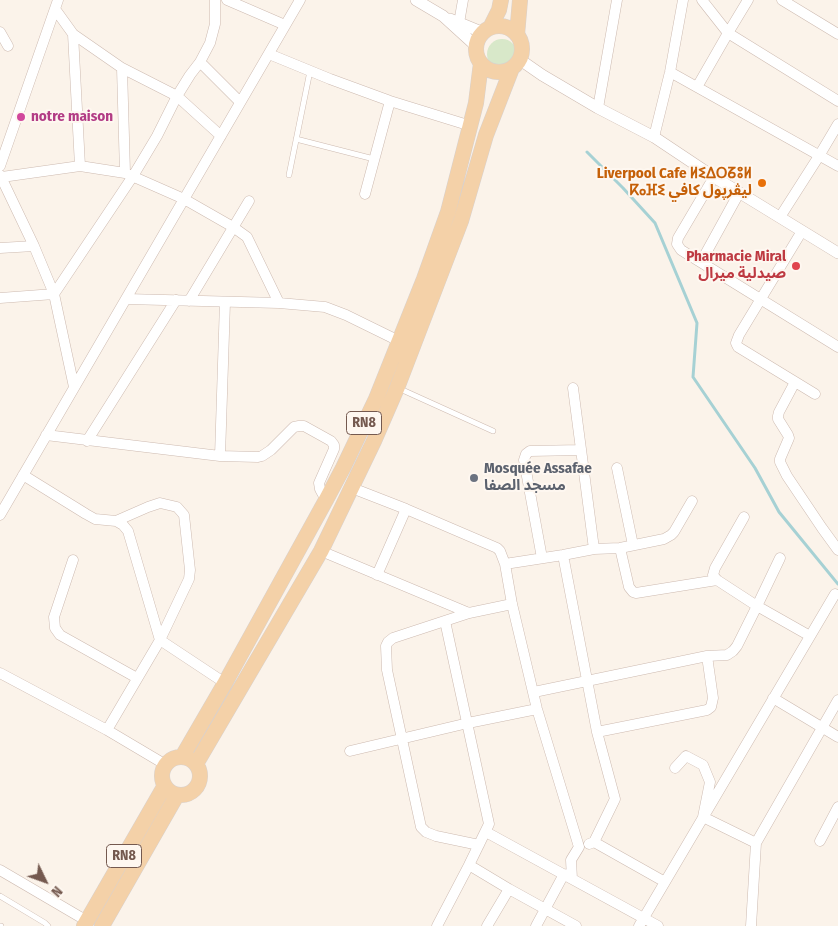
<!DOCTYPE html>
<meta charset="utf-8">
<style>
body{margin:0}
#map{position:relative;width:838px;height:926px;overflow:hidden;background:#fbf3ea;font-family:"Fira Sans Condensed",sans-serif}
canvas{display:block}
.north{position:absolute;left:20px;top:856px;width:50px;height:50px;-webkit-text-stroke:4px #fef7f0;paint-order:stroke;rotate:132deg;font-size:14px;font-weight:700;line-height:20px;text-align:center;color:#74594f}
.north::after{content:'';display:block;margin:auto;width:18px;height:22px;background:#74594f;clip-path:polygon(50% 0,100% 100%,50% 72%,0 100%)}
</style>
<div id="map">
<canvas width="838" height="926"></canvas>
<div class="north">N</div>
</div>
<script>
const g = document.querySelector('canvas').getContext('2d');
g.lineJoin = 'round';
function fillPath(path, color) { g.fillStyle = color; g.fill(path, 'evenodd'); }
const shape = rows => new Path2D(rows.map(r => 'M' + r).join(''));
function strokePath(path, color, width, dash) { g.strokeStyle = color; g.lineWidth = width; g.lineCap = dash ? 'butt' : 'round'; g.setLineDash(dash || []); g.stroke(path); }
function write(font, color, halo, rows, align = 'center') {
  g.font = font + ' "Fira Sans Condensed","Noto Sans Arabic","Noto Sans Tifinagh",sans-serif'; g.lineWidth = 4; g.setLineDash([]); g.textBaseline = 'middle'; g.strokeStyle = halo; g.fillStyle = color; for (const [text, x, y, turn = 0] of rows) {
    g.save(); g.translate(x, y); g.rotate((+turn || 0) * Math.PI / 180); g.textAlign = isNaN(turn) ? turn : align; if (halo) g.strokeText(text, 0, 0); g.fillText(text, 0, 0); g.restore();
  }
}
const green = shape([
 '487 54a15 15 0 1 1 30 0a15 15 0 1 1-30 0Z'
]);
const stream = shape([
 [587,152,623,188,655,223,697,323,693,377,755,468,779,512,838,584]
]);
const service = shape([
 [296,139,374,159],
 [289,175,310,71],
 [398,388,493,431],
 [0,896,45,923,48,926],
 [0,926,1,926]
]);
const minor = shape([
 [227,0,285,25],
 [748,0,728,33,838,101],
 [782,0,838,34],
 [55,9,73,34,122,68,177,96,221,136],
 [459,23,463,0],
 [0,32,8,46],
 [73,34,80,166],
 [269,54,330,79,390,101,471,126],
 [200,62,240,102],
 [122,68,125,173],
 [670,72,838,166],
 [697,87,728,33,702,0],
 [598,108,617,0],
 [654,137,670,72,683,0],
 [0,166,58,0],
 [0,175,34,246,54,294,74,387],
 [2,177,80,166,125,173,184,199,233,227,247,237,279,303],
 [714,177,678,238,677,244,681,250,838,347],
 [365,194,390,101],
 [780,217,819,156,838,124],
 [802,231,739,335,736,343,738,347,815,394],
 [0,248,34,246],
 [701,262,739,193],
 [0,298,54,294,133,176,157,136,177,96,190,75,200,62,210,43,215,24,215,0],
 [126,299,279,303,325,307,346,315,399,341],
 [189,301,249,201],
 [795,382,779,412,778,416,778,419,788,435,789,438,780,459,780,462,787,476,822,528,838,550],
 [573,388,594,549],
 [46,435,220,456,258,457,262,456,271,450,294,427,299,426,304,426,331,441,334,445,334,449,319,483,320,489,326,500],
 [87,441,176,300],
 [220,456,225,302],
 [617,468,633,545],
 [23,475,86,514,95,519,116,521,123,525,128,531,160,640,225,683],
 [352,488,406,509,497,548,500,551,505,564,512,604,537,709,579,847,571,860,572,879],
 [0,515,300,0],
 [744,517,715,568,713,575,717,580,757,606,810,636],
 [620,548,629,587,633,592,636,593,717,580],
 [321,551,469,613],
 [563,555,597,732,615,799,594,842],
 [542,558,524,460,526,454,530,451,581,450],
 [73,560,54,617,55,628,60,635,137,678],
 [505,564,563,555,594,549,620,548,664,539,671,535,674,532,692,501],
 [377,575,406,509],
 [445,621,489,824,469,865],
 [707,656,727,655,733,651,737,646,757,606,780,558],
 [0,673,107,730,166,765],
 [534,692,707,656,713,698,711,707,707,710,597,732],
 [773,698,838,737],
 [107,730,160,640,189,579,190,570,184,515,177,507,160,503,148,507,116,521],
 [350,751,468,723,537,709],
 [675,768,686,756,703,765,710,782,703,817,756,843],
 [486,832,658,926],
 [820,841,838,807],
 [589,844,594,842,665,882],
 [479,845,436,836,426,832,421,827,387,670,386,646,388,642,393,638,469,613,512,604],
 [0,870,87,921],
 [437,926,469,865,509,889,576,926],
 [487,926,509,889],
 [536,926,564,874],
 [639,926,835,594],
 [751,926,756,843,838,700]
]);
const tertiary = shape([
 [416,0,443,16,476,46],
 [450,19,484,33],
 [519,59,542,75,598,108,654,137,714,177,838,253]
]);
const primary = shape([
 '476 49a23 23 0 1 1 46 0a23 23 0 1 1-46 0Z',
 [490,28,499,10,501,0],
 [517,35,520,0],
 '162 776a19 19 0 1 1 38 0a19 19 0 1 1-38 0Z',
 [182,757,225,683,326,500,343,468,376,399,424,279,448,212,476,103,481,63],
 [196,764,321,551,374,441,397,388,461,221,486,135,512,68],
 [84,926,164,787],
 [102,926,177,795]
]);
const markers = [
 [21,117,5,"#d1479c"],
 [762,183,5,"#e8710a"],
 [796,266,5,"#e0444e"],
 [474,478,5,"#6b7280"]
];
const shields = [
 [364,423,35],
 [124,856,35]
];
const shieldNames = [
 ["RN8",364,423],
 ["RN8",124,856]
];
const hotelNames = [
 ["notre maison",31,117]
];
const foodNames = [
 ["Liverpool Cafe ⵍⵉⵠⵔⵒⵓⵍ",752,174],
 ["ⴽⴰⴼⵉ ليڤرپول كافي",752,191]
];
const healthNames = [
 ["Pharmacie Miral",786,257],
 ["صيدلية ميرال",786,274]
];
const worshipNames = [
 ["Mosquée Assafae",484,469],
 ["مسجد الصفا",484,486]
];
fillPath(green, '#d8e8c9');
strokePath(stream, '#a6d1d4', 3);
strokePath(service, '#cdbab0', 6);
strokePath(minor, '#cdbab0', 11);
strokePath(tertiary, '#cdbab0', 12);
strokePath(primary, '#d8d1ce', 16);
strokePath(service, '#fff', 5);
strokePath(minor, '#fff', 10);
strokePath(tertiary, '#fff', 11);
strokePath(primary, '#f4d1a8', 15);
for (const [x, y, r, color] of markers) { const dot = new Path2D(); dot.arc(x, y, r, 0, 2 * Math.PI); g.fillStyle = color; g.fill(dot); strokePath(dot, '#fef7f0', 2); }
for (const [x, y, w] of shields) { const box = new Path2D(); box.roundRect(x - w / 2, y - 11.5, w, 23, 4); g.fillStyle = '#fef7f0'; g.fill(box); strokePath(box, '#74594f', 1); }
write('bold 14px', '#74594f', null, shieldNames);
write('bold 15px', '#b23c85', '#fef7f0', hotelNames, 'left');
write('bold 15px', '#c56008', '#fef7f0', foodNames, 'right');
write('bold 15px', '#be3a42', '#fef7f0', healthNames, 'right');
write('bold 15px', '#5b616d', '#fef7f0', worshipNames, 'left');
</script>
